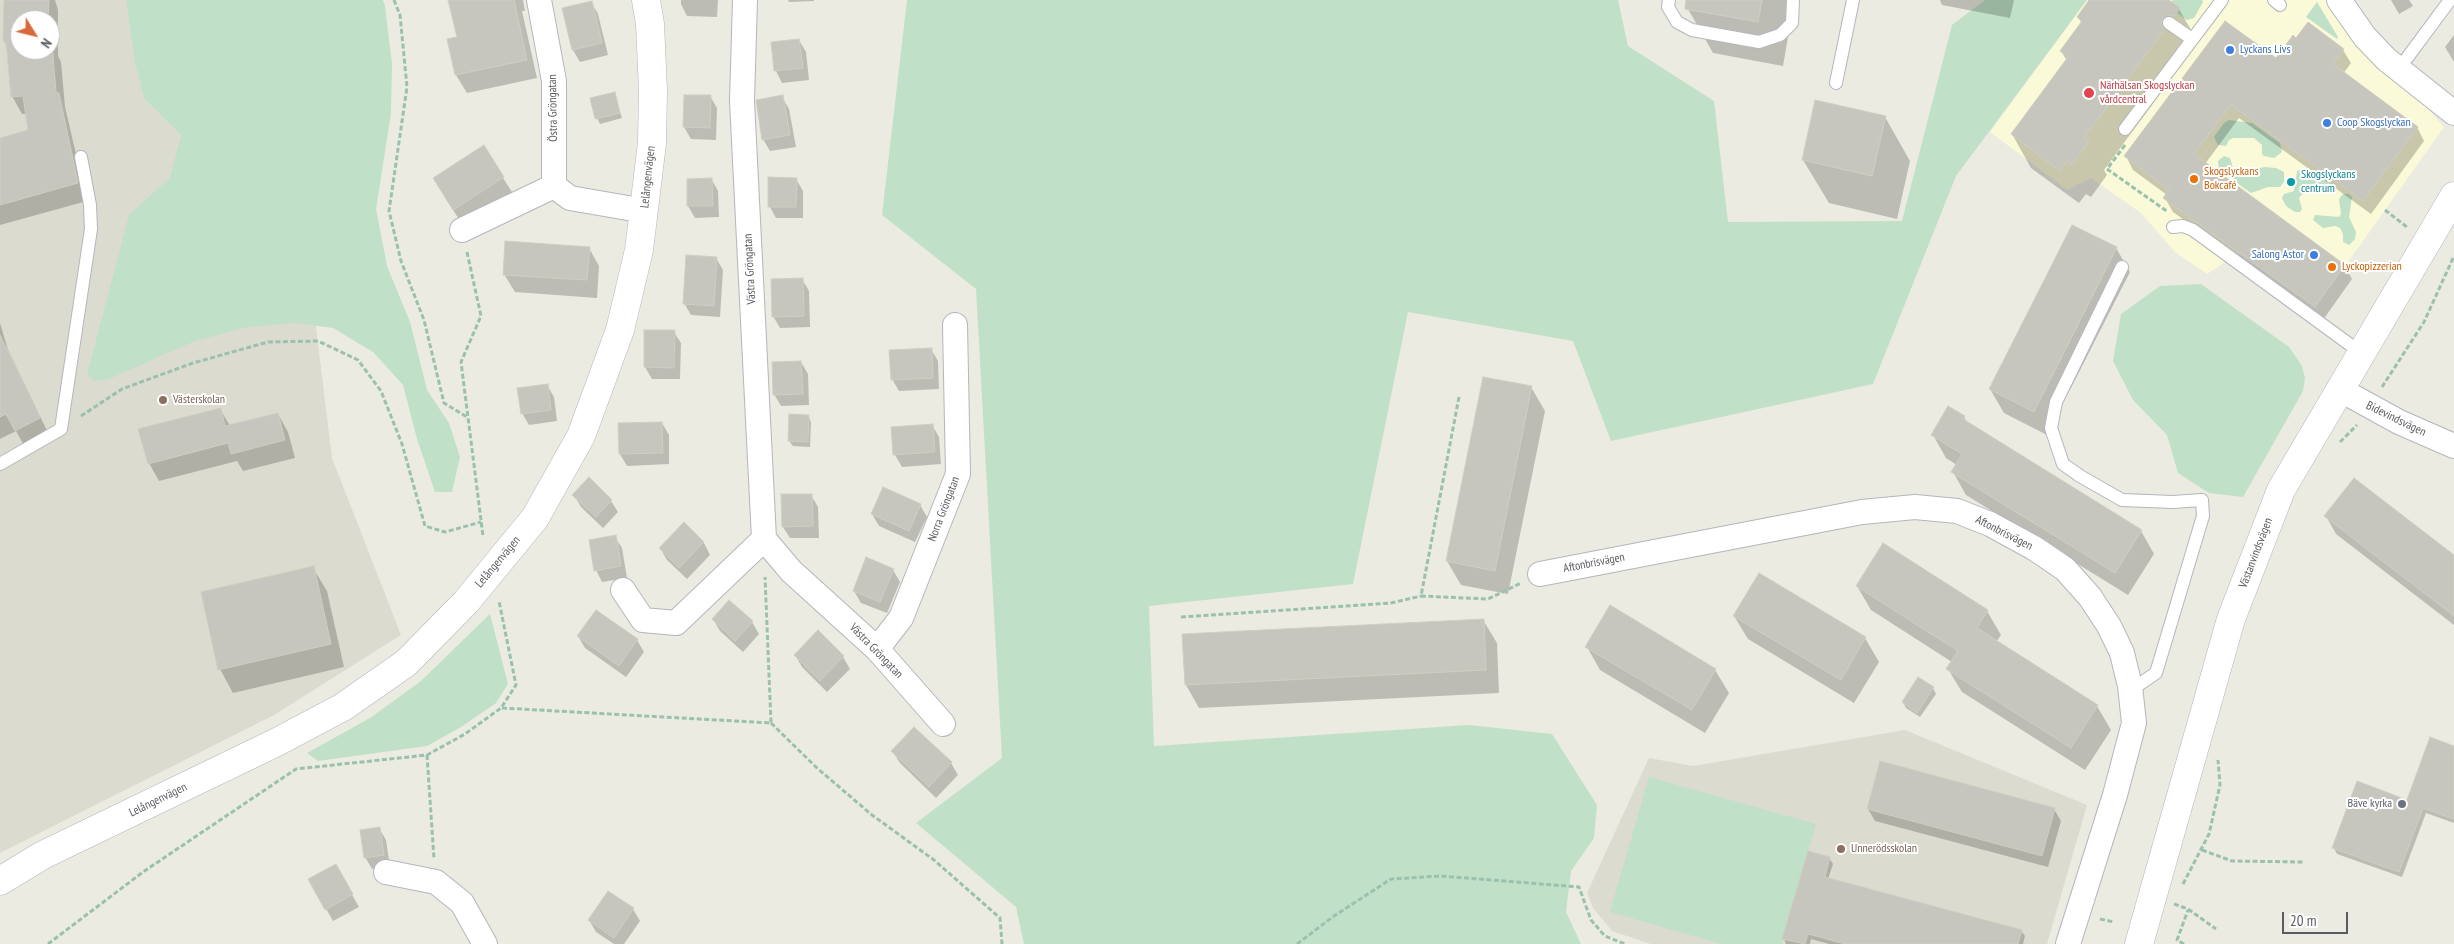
<!DOCTYPE html>
<meta charset="utf-8">
<style>
body{margin:0}
#map{position:relative;width:2454px;height:944px;overflow:hidden;background:#ebebe2;font-family:"PT Sans Narrow",sans-serif}
canvas{display:block}
.north{position:absolute;left:10px;top:10px;width:50px;height:50px;box-sizing:border-box;background:#fff;border:1px solid #bdbec0;border-radius:50%;rotate:126deg;font-size:14px;font-weight:700;line-height:20px;text-align:center;color:#5a5c61}
.north::after{content:'';display:block;margin:auto;width:18px;height:22px;background:#d8693b;clip-path:polygon(50% 0,100% 100%,50% 72%,0 100%)}
.scale{position:absolute;left:2282px;top:912px;width:66px;height:22px;box-sizing:border-box;border:2px solid #5a5c61;border-top:0;padding-left:6px;font-size:15px;line-height:18px;white-space:nowrap;color:#5a5c61;-webkit-text-stroke:4px #fff;paint-order:stroke}
</style>
<div id="map">
<canvas width="2454" height="944"></canvas>
<div class="north">N</div>
<div class="scale">20 m</div>
</div>
<script>
const g = document.querySelector('canvas').getContext('2d');
g.lineJoin = 'round';
function fillPath(path, color) { g.fillStyle = color; g.fill(path, 'evenodd'); }
const shape = rows => new Path2D(rows.map(r => 'M' + r).join(''));
function strokePath(path, color, width, dash) { g.strokeStyle = color; g.lineWidth = width; g.lineCap = dash ? 'butt' : 'round'; g.setLineDash(dash || []); g.stroke(path); }
function write(font, color, halo, rows, align = 'center') {
  g.font = font + ' "PT Sans Narrow",sans-serif'; g.lineWidth = 4; g.setLineDash([]); g.textBaseline = 'middle'; g.strokeStyle = halo; g.fillStyle = color; for (const [text, x, y, turn = 0] of rows) {
    g.save(); g.translate(x, y); g.rotate((+turn || 0) * Math.PI / 180); g.textAlign = isNaN(turn) ? turn : align; if (halo) g.strokeText(text, 0, 0); g.fillText(text, 0, 0); g.restore();
  }
}
const commercial = shape([
 [2082,0,2332,0,2444,127,2346,265,2271,210,2238,254,2207,274,2175,252,2141,213,2091,178,2067,190,1990,132,2073,19]
]);
const education = shape([
 [0,0,276,0,332,458,401,635,274,715,0,853],
 [20,20,50,20,50,50,20,50],
 [1905,730,2087,805,2047,944,1651,944,1612,931,1593,908,1587,893,1649,758,1693,766]
]);
const green = shape([
 [126,0,383,0,385,6,392,64,391,113,376,209,387,266,410,322,427,390,449,423,460,457,452,492,435,492,417,439,403,385,373,352,333,328,296,323,248,327,195,341,109,379,95,381,87,375,129,215,170,178,181,135,144,98,135,61],
 [907,0,1618,0,1628,46,1714,101,1728,222,1902,221,1952,25,1985,0,2087,0,1956,176,1873,384,1611,441,1573,341,1408,312,1353,584,1149,606,1154,746,1469,725,1552,734,1597,805,1594,838,1571,871,1566,912,1581,944,1024,944,1016,907,916,823,1002,758,976,289,882,215],
 [2173,0,2202,0,2203,2,2194,18,2187,20,2177,13,2180,8,2171,2],
 [2317,2,2338,37,2337,39,2306,17],
 [2229,120,2252,123,2280,143,2282,152,2274,158,2264,156,2262,154,2262,145,2254,138,2233,138,2229,140,2226,146,2218,145,2214,137,2224,123],
 [2224,156,2230,158,2233,168,2241,173,2264,167,2276,168,2284,172,2284,182,2280,187,2268,187,2251,193,2219,170,2218,161],
 [2304,168,2311,170,2327,181,2331,189,2327,192,2316,188,2305,191,2299,198,2302,209,2300,212,2295,212,2286,206,2282,198,2284,194,2294,191,2297,171],
 [2343,194,2348,194,2352,197,2349,217,2356,232,2355,239,2349,245,2343,242,2343,234,2340,228,2335,226,2323,228,2313,220,2315,215,2339,217,2341,214,2339,199],
 [2201,284,2289,347,2302,366,2305,378,2303,391,2243,497,2209,493,2178,473,2167,435,2133,400,2113,361,2121,314,2160,286],
 [490,614,508,684,496,703,461,727,427,746,318,761,307,753,370,718,421,681],
 [1649,777,1816,824,1781,944,1721,944,1610,912]
]);
const shadow = shape([
 [5,0,55,0,58,10,58,56,61,62,65,107,87,201,0,225,0,139,30,130,27,114,22,114,12,96,8,47,4,41],
 [20,20,50,20,50,50,20,50],
 [450,0,523,0,525,11,522,11,537,78,467,93,456,75,449,40,458,38],
 [681,0,718,0,717,17,687,16,681,4],
 [788,0,814,0,814,1,789,2],
 [1690,0,1789,0,1793,8,1783,66,1713,53,1688,9],
 [1940,0,2014,0,2010,18,1942,5],
 [2091,0,2166,0,2179,9,2198,42,2193,49,2185,48,2180,59,2182,64,2104,170,2107,175,2091,197,2086,194,2079,203,2031,168,2012,134,2067,61,2061,51,2082,24,2078,17],
 [2391,0,2409,0,2413,6,2399,14],
 [591,2,598,14,608,55,580,62,573,50],
 [2454,35,2454,62,2445,47],
 [799,40,806,52,809,80,782,83,776,71],
 [2297,40,2343,50,2351,63,2343,74,2417,127,2424,141,2371,214,2239,118,2205,164,2344,265,2352,279,2323,320,2173,212,2165,198,2167,195,2133,170,2126,156,2276,60],
 [614,93,622,118,600,124,597,118],
 [685,96,710,96,717,108,716,140,691,139,684,127],
 [782,97,789,109,796,147,770,151,763,139],
 [1885,117,1910,161,1897,219,1829,203,1803,160],
 [483,147,514,195,464,227,444,196],
 [796,179,803,191,803,218,776,218,770,207],
 [712,180,718,191,719,217,695,218,688,206],
 [589,248,599,266,597,298,515,292,504,274],
 [2116,248,2130,272,2047,435,2004,413,1990,389],
 [716,258,723,270,720,317,691,315,684,303],
 [802,279,809,291,810,327,780,328,773,316],
 [0,323,8,350,50,437,26,449,16,431,0,439],
 [674,332,681,343,680,379,652,379,645,367],
 [931,349,938,361,939,389,899,391,892,379],
 [801,362,808,374,809,405,781,406,774,394],
 [547,385,554,397,557,421,529,425,522,413],
 [1531,387,1545,411,1508,594,1461,585,1447,561],
 [220,409,230,426,278,414,288,432,295,458,243,471,237,461,159,481,149,463],
 [808,416,811,422,810,447,793,446,789,441],
 [1964,417,1968,424,2141,531,2154,554,2128,595,1966,495,1953,472,1957,465,1946,458,1933,435],
 [662,423,669,435,669,464,627,466,620,454],
 [932,425,939,437,941,464,902,467,895,455,893,429],
 [589,479,611,501,618,512,603,528,581,507,574,495],
 [811,495,818,507,819,538,790,538,783,527],
 [920,505,927,517,915,542,879,526,872,514],
 [2326,516,2454,557,2454,625,2336,534],
 [684,524,704,543,710,555,687,579,667,560,660,548],
 [615,537,622,548,627,578,602,582,596,570],
 [313,568,327,591,344,667,233,693,220,669],
 [893,570,900,582,887,613,861,603,854,591],
 [1759,575,1865,638,1879,662,1854,703,1748,639,1734,616],
 [1857,586,1987,611,2001,635,1996,642,2097,706,2111,730,2085,770,1962,692,1948,669,1952,662,1871,610],
 [713,619,752,622,759,634,743,652,720,631],
 [1483,620,1497,643,1499,693,1199,708,1186,685],
 [818,632,843,657,850,669,827,692,802,667,795,655],
 [578,636,637,640,644,652,626,677,585,648],
 [1587,647,1715,670,1729,693,1705,733,1600,670],
 [1933,688,1936,694,1920,717,1906,708,1903,702],
 [2454,747,2454,823,2426,813,2402,877,2337,854,2334,848,2408,801],
 [893,752,951,763,958,775,936,798,900,763],
 [1868,809,2054,809,2061,821,2048,867,1875,821],
 [379,828,386,840,390,867,372,869,365,857],
 [1829,858,1833,864,1828,879,2021,931,2025,936,2023,944,1829,944,1811,939,1810,944,1786,944,1784,939],
 [335,865,359,907,333,921,310,880],
 [633,909,640,921,624,944,614,944,596,932,589,920]
]);
const building = shape([
 [4,0,49,0,48,20,20,20,20,50,50,50,52,43,56,92,59,93,78,183,0,205,0,138,28,130,23,96,11,97,6,41,3,41,4,0],
 [448,0,514,0,527,60,455,75,447,39,457,37,448,0],
 [1686,0,1762,0,1758,22,1685,9,1686,0],
 [2089,0,2169,0,2180,8,2174,16,2169,15,2163,18,2161,23,2164,30,2084,138,2089,141,2072,165,2067,161,2060,171,2011,134,2068,57,2060,51,2082,21,2077,17,2089,0],
 [592,1,602,43,572,50,562,8,592,1],
 [2225,21,2276,58,2293,35,2296,38,2308,22,2344,49,2333,64,2418,127,2363,201,2231,105,2194,154,2345,265,2315,307,2163,198,2169,190,2124,156,2225,21],
 [799,39,803,68,774,71,771,42,799,39],
 [615,92,620,113,595,119,590,98,615,92],
 [684,95,711,95,710,128,683,127,684,95],
 [783,95,790,135,762,140,756,100,783,95],
 [1815,100,1886,116,1872,176,1802,160,1815,100],
 [484,145,504,177,453,210,433,178,484,145],
 [768,177,797,178,796,207,768,207,768,177],
 [712,178,713,206,687,206,687,179,712,178],
 [2072,225,2117,247,2034,412,1989,389,2072,225],
 [505,241,590,247,587,280,503,275,505,241],
 [686,255,717,257,714,306,683,304,686,255],
 [803,278,804,316,772,317,771,279,803,278],
 [644,330,675,330,674,368,644,367,644,330],
 [0,335,40,418,15,431,6,414,0,417,0,335],
 [932,348,933,378,891,380,889,350,932,348],
 [801,361,803,394,773,395,772,362,801,361],
 [1483,377,1532,386,1495,571,1446,561,1483,377],
 [548,384,551,410,521,414,517,388,548,384],
 [1948,406,1965,416,1963,419,2142,530,2115,573,1951,472,1962,454,1931,435,1948,406],
 [221,408,225,426,278,413,285,440,231,454,228,443,148,464,138,429,221,408],
 [789,414,809,415,808,442,788,441,789,414],
 [662,422,663,453,619,454,618,423,662,422],
 [933,424,935,452,893,455,891,427,933,424],
 [589,477,612,500,596,517,572,495,589,477],
 [2354,478,2454,555,2454,616,2324,516,2354,478],
 [883,487,921,504,909,531,871,514,883,487],
 [781,494,812,494,813,526,782,527,781,494],
 [684,522,704,542,679,568,659,548,684,522],
 [616,535,621,566,594,571,589,540,616,535],
 [1883,543,1988,610,1977,628,2098,705,2071,748,1946,669,1958,651,1856,586,1883,543],
 [866,557,894,569,880,602,853,591,866,557],
 [314,566,331,644,218,670,201,592,314,566],
 [1759,573,1866,637,1841,680,1733,616,1759,573],
 [729,600,753,621,735,641,712,619,729,600],
 [1610,605,1716,669,1692,710,1585,647,1610,605],
 [596,610,638,639,619,666,577,636,596,610],
 [1484,619,1486,670,1185,685,1182,634,1484,619],
 [818,630,844,656,820,681,794,655,818,630],
 [1918,677,1934,687,1917,713,1902,702,1918,677],
 [914,727,952,762,929,787,891,751,914,727],
 [2430,737,2454,746,2454,819,2423,808,2399,872,2332,848,2357,781,2407,800,2430,737],
 [1880,761,2055,808,2042,856,1867,809,1880,761],
 [380,827,384,855,364,858,360,830,380,827],
 [1808,851,1830,857,1825,877,2022,930,2018,944,1845,944,1808,934,1805,944,1782,939,1808,851],
 [336,864,353,894,325,910,308,879,336,864],
 [608,891,634,908,614,938,588,920,608,891]
]);
const path = shape([
 [394,0,400,15,407,87,389,211,401,261,424,320,444,403,467,417],
 [2125,145,2107,169,2168,212],
 [2385,210,2407,227],
 [467,252,481,316,461,362,483,536],
 [2382,387,2424,322,2454,256],
 [1459,397,1421,596,1488,599,1521,583],
 [81,416,122,389,193,363,268,342,318,341,358,360,381,391,402,444,425,526,445,532,481,522],
 [2340,442,2357,425],
 [1181,617,1391,603,1421,596],
 [502,708,771,723,765,577],
 [771,723,817,768,872,815,934,860,1000,918,1002,944],
 [427,755,434,859],
 [2202,850,2232,861,2304,862],
 [2183,884,2209,834,2220,785,2218,760],
 [2174,904,2188,909,2216,929],
 [2100,919,2114,922],
 [48,944,143,872,296,769,427,755,465,734,501,708,516,685,499,601],
 [1297,944,1334,916,1391,879,1441,876,1579,887,1591,920,1605,936,1625,944],
 [2184,944,2177,940,2188,910]
]);
const service = shape([
 [1669,0,1668,7,1677,22,1692,30,1759,42,1780,35,1792,23,1793,0],
 [2274,0,2280,5],
 [2169,23,2192,39],
 [2407,58,2450,0],
 [1836,83,1853,0],
 [2125,129,2222,0],
 [2173,227,2183,226,2193,230,2360,352],
 [2122,267,2056,402,2051,428,2063,464,2080,476,2122,500,2173,502,2202,500,2203,516,2156,673,2131,690],
 [0,464,61,429,91,229,90,205,81,157]
]);
const minor = shape([
 [539,0,554,81,554,186],
 [745,0,742,101,764,539,791,571,877,649,943,724],
 [2339,0,2365,37,2386,59,2454,113],
 [462,230,554,186,570,198,645,211],
 [2339,389,2399,422,2454,446],
 [1540,574,1862,512,1915,507,1957,511,1990,524,2034,548,2065,569,2090,597,2109,626,2122,653,2130,686,2134,723,2115,795,2068,944],
 [623,590,643,620,676,623,764,539],
 [877,649,901,618,958,474,955,325],
 [386,872,436,882,462,903,485,944]
]);
const tertiary = shape([
 [0,881,43,855,277,742,343,707,406,663,466,602,535,518,581,436,620,330,639,250,652,143,653,91,650,24,646,0],
 [2139,944,2231,619,2281,490,2454,196]
]);
const markers = [
 [2230,50,5,"#3f7fe0"],
 [2089,93,6,"#e0444e"],
 [2327,123,5,"#3f7fe0"],
 [2194,179,5,"#e8710a"],
 [2291,182,5,"#0f9aa8"],
 [2314,255,5,"#3f7fe0"],
 [2332,267,5,"#e8710a"],
 [163,400,5,"#8d6e63"],
 [2402,804,5,"#6b7280"],
 [1841,849,5,"#8d6e63"]
];
const shopNames = [
 ["Lyckans Livs",2240,50],
 ["Coop Skogslyckan",2337,123],
 ["Salong Astor",2304,255,"right"]
];
const healthNames = [
 ["Närhälsan Skogslyckan",2100,86],
 ["vårdcentral",2100,100]
];
const streetNames = [
 ["Östra Gröngatan",553,108,-91],
 ["Lelångenvägen",648,177,-84],
 ["Västra Gröngatan",750,269,-93],
 ["Bidevindsvägen",2396,419,26],
 ["Norra Gröngatan",944,509,-69],
 ["Aftonbrisvägen",2004,533,27],
 ["Västanvindsvägen",2256,553,-69],
 ["Lelångenvägen",498,562,-50],
 ["Aftonbrisvägen",1594,563,-11],
 ["Västra Gröngatan",876,651,46],
 ["Lelångenvägen",158,800,-26]
];
const foodNames = [
 ["Skogslyckans",2204,172],
 ["Bokcafé",2204,186],
 ["Lyckopizzerian",2342,267]
];
const cultureNames = [
 ["Skogslyckans",2301,175],
 ["centrum",2301,189]
];
const educationNames = [
 ["Västerskolan",173,400],
 ["Unnerödsskolan",1851,849]
];
const worshipNames = [
 ["Bäve kyrka",2392,804]
];
fillPath(commercial, '#faf9d8');
fillPath(education, '#dbdbd0');
fillPath(green, '#c0e1c7');
fillPath(shadow, '#0003');
fillPath(building, '#c7c6be');
strokePath(building, '#cfcec1', 1);
strokePath(service, '#b4b6bb', 14);
strokePath(minor, '#b4b6bb', 26);
strokePath(tertiary, '#b4b6bb', 29);
strokePath(path, '#9ac1ae', 3, [5, 2.5]);
strokePath(service, '#fff', 12);
strokePath(minor, '#fff', 24);
strokePath(tertiary, '#fff', 28);
for (const [x, y, r, color] of markers) { const dot = new Path2D(); dot.arc(x, y, r, 0, 2 * Math.PI); g.fillStyle = color; g.fill(dot); strokePath(dot, '#fff', 2); }
write('12px', '#366cbe', '#fff', shopNames, 'left');
write('12px', '#be3a42', '#fff', healthNames, 'left');
write('12px', '#5a5c61', '#fff', streetNames);
write('12px', '#c56008', '#fff', foodNames, 'left');
write('12px', '#0d838f', '#fff', cultureNames, 'left');
write('12px', '#785e54', '#fff', educationNames, 'left');
write('12px', '#5b616d', '#fff', worshipNames, 'right');
</script>
